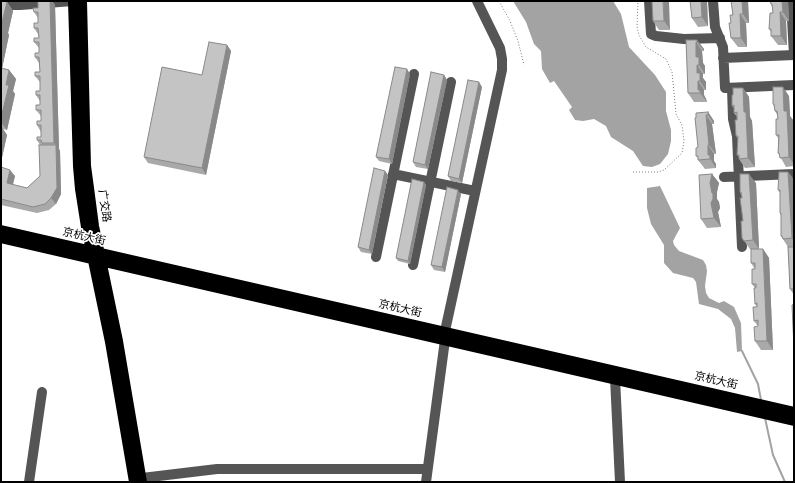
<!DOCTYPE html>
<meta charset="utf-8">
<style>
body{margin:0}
#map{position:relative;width:795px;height:483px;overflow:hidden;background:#fff;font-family:"Varela Round",sans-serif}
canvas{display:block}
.frame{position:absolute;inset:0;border:2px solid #000;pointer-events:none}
</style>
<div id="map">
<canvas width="795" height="483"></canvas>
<div class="frame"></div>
</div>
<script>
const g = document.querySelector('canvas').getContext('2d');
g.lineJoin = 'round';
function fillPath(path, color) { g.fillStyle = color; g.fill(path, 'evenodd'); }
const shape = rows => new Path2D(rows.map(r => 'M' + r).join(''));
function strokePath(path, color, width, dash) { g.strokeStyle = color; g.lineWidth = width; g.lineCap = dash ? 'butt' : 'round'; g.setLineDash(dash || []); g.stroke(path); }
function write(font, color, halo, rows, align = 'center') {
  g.font = font + ' "Varela Round","Noto Sans SC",sans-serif'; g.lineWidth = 3.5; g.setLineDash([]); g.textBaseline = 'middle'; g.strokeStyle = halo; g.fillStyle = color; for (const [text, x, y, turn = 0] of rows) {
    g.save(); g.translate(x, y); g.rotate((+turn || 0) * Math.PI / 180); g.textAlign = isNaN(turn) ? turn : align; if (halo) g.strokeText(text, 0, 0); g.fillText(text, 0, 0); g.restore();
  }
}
const water = shape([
 [513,1,613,1,621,14,629,47,655,75,666,92,666,111,671,130,671,141,668,154,660,164,652,167,643,166,633,151,611,137,606,126,594,119,583,121,575,120,569,110,572,107,554,81,550,83,542,69,541,51,534,44,526,22],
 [660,186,680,228,673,241,674,245,679,251,703,260,706,265,707,271,705,286,706,293,709,298,719,303,724,301,734,307,741,323,742,351,737,352,735,328,731,319,718,309,699,304,696,282,693,278,673,273,664,263,664,245,651,224,647,208,647,188]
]);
const stream = shape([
 [742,351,758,384,761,400],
 [765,418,773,455,785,482]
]);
const path = shape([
 [499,1,510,21,518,41,524,65],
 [633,172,658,172,664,170,682,153,684,141,682,125,676,114,672,72,666,59,646,47,639,35,637,27,638,1]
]);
const minor = shape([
 [649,1,651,34,656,36,684,39,720,38],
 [713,1,715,27,723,47,725,88,794,85],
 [791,1,794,55],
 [1,5,20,5,73,1],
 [723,58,794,55],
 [732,88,733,119,737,136,742,247],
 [393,174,475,191],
 [724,177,794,174],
 [376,257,414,74],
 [413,265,451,82],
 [445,331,502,70,502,59,500,48,477,1],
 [615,378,620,482],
 [142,478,217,469,427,469],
 [29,482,42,392],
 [426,482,445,340]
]);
const major = shape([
 [73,1,78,166,80,189,86,227,110,342,134,482],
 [82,1,86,166,89,188,94,226,118,341,142,482],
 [1,230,794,412],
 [1,238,794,421]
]);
const wall = shape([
 [1,1,7,2,13,11,8,33,9,35,2,68,9,70,16,79,13,91,15,94,7,130,3,129,7,135,1,162],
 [50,1,52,1,55,5,59,149,60,151,61,194,56,204,49,210,37,213,1,205,1,167,15,176,13,185,27,188,40,176,40,145,37,140,41,137,41,132,37,125,41,121,41,116,36,110,40,105,40,101,36,95,40,91,40,82,35,76,40,72,39,63,35,57,39,53,39,48,34,42,39,38,38,34,34,28,38,23,38,18,34,12,38,8],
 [652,1,670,30,659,30,653,21],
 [690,1,707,1,708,26,698,27,692,18],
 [731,1,748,1,749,23,746,23,747,47,738,47,731,38,731,23,733,15],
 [770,1,788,1,789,21,786,21,787,45,778,45,771,36,771,32,769,29,773,13,772,7],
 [686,40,697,40,704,49,704,51,702,51,703,63,705,66,705,74,703,74,703,78,706,82,706,90,704,90,704,95,706,99,707,102,694,102,688,93],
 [227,45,231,51,206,175,148,163,144,157,202,75],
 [410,74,392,164,379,161,376,157],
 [444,75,447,80,428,169,416,167,413,162],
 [482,87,462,183,451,181,448,176],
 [743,88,749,97,750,117,752,121,755,167,745,168,739,159,739,157,737,155,738,139,736,136,737,117,734,113,734,108,732,106,733,95],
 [789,96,790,116,793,120,794,142,794,166,786,167,778,153,778,138,776,135,778,116,775,111,774,107,773,104],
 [708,112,714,121,714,124,712,124,716,154,714,154,714,161,716,164,716,168,705,169,698,160,698,158,696,156,698,147,696,118],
 [385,171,388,175,372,254,361,252,358,247],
 [788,172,794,180,794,295,790,289,788,247,781,236,781,216,780,213,780,193,778,190],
 [712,174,719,183,717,192,717,199,719,202,720,208,718,212,721,227,707,228,701,219],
 [424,182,426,185,410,264,398,261,396,258],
 [756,183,759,249,763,249,769,258,773,350,761,350,755,341,758,326,754,321,757,307,755,304,755,288,752,284,755,269,751,263,751,249,750,249,742,238,743,221,742,198,740,192],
 [461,194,445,272,434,270,431,265]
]);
const shadedWall = shape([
 [50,1,52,1,55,5,59,149,60,151,61,194,56,204,51,198,56,145,54,143],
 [663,1,669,1,670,30,664,21],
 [701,1,707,1,708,26,702,17],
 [742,1,748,1,749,23,743,14],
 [782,1,788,1,789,21,783,12],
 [7,2,13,11,8,33,9,35,2,69,1,68,1,26],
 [780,12,786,21,787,45,781,36],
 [740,14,746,23,747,47,741,38],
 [697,40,704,49,704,51,697,42],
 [696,42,702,51,703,63,705,66,705,74,699,65,696,57],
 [227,45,231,51,206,175,202,168],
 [697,65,703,74,703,78,706,82,706,90,700,81,697,73],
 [407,69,410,74,392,164,389,159],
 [9,70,16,79,13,91,15,94,7,130,1,122,1,118,6,85],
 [444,75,447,80,428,169,425,165],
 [698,81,704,90,704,95,706,99,707,102,698,90],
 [479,82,482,87,462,183,459,179],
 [783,87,789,96,790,116,793,120,794,142,794,164,789,157,784,111],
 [743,88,749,97,750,117,752,121,755,167,748,158,744,112],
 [708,112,714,121,714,124,708,115],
 [706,115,712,124,716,154,709,145],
 [1,126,7,135,1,162],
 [708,145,714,154,714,161,716,164,716,168,708,155],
 [10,170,15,176,11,190,7,183],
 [385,171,388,175,372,254,369,250],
 [788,172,794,180,794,242,792,238],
 [712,174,719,183,717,192,717,199,719,202,720,208,718,212,721,227,714,218,711,203,712,193,710,183],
 [749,174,756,183,759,249,753,240],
 [424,182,426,185,410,264,408,261],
 [458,190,461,194,445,272,442,267],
 [763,249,769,258,773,350,767,341]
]);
const building = shape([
 [1,1,7,2,1,26,3,26,1,36,1,1],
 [38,1,50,1,54,143,42,143,41,140,37,140,37,137,41,137,41,125,37,125,37,121,41,121,41,110,36,110,36,105,40,105,40,95,36,95,36,91,40,91,40,76,35,76,35,72,40,72,39,57,35,57,35,53,39,53,39,42,34,42,34,38,39,38,38,28,34,28,34,23,38,23,38,12,34,12,33,8,38,8,38,1],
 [652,1,663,1,664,21,653,21,652,1],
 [690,1,701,1,702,17,692,18,690,1],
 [731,1,742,1,743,14,740,14,741,38,731,38,729,23,731,23,730,15,733,15,731,1],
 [770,1,782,1,783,12,780,12,781,36,771,36,771,29,769,29,770,13,773,13,772,4,771,4,770,1],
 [686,40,697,40,697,42,696,42,696,57,699,57,699,65,697,65,697,73,700,73,700,81,698,81,698,90,700,90,700,93,688,93,686,40],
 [209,42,227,45,202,168,144,157,162,67,202,75,209,42],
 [395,67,407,69,389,159,376,157,395,67],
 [1,68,9,70,6,85,9,85,1,118,1,68],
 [431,72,444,75,425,165,413,162,431,72],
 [468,80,479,82,459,179,448,176,468,80],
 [773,87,783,87,784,111,787,111,789,157,780,158,779,153,778,153,779,135,776,135,776,119,778,119,777,111,775,111,774,104,773,104,773,87],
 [733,88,743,88,744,112,746,112,748,158,739,159,739,155,737,155,738,136,736,136,735,120,737,120,737,112,734,113,734,105,732,106,732,95,733,95,733,88],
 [708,112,708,115,706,115,709,145,708,145,708,155,710,155,710,159,698,160,698,156,696,156,696,148,698,147,695,118,696,118,696,113,708,112],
 [39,145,56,145,57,188,51,198,45,204,33,207,1,199,1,167,10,170,7,183,27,188,40,176,39,145],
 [374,168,385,171,369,250,358,247,374,168],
 [779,172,788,172,792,238,783,239,782,236,781,236,781,213,780,213,780,190,778,190,779,172],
 [712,174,710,183,712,193,713,193,713,199,711,203,714,218,701,219,699,175,712,174],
 [740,174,749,174,753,240,744,241,742,238,741,221,743,221,740,198,742,198,741,192,740,192,740,174],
 [412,179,424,182,408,261,396,258,412,179],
 [447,187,458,190,442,267,431,265,447,187],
 [788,247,794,247,794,289,790,289,788,247],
 [751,249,763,249,767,341,755,341,754,327,758,326,758,320,754,321,753,307,757,307,757,303,755,304,754,288,756,288,756,284,752,284,752,269,755,269,755,263,751,263,751,249],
 [794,304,794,348,792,305,794,304]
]);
const streetNames = [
 ["广交路",104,206,82],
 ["京杭大街",84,237,13],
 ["京杭大街",400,309,13],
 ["京杭大街",716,381,13]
];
fillPath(water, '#a3a3a3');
strokePath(stream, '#a3a3a3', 2);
strokePath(path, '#777', 1, [1, 2]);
strokePath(minor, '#555', 10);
strokePath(major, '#000', 10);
fillPath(wall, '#a9a9a9');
fillPath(shadedWall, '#898989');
fillPath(building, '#c4c4c4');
strokePath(building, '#898989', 1);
write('11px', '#000', '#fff', streetNames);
</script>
